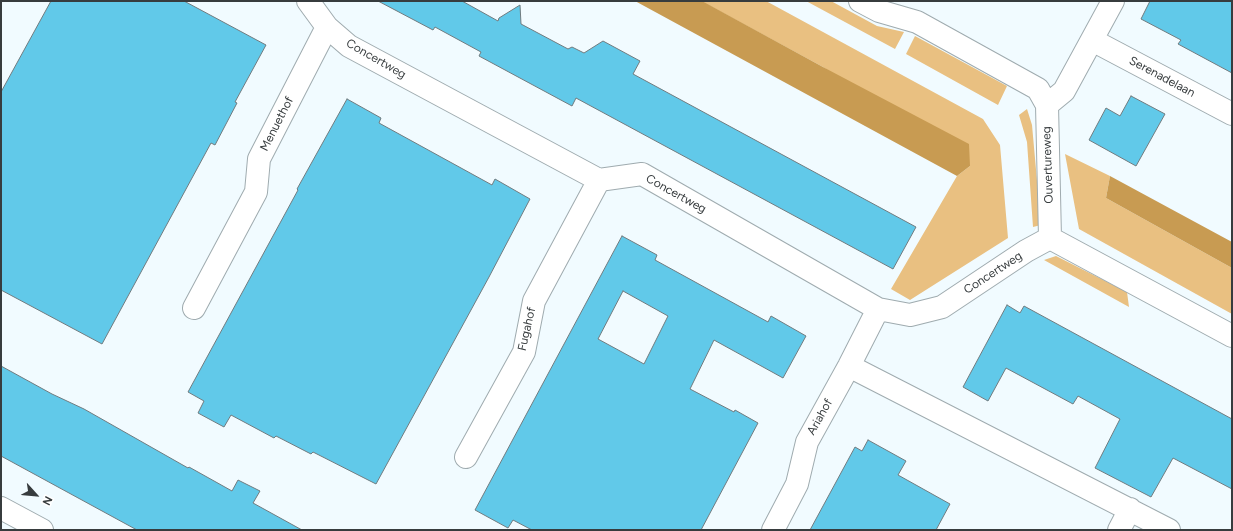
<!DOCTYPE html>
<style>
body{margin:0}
#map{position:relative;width:1233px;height:531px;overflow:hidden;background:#f1fbff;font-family:Figtree,sans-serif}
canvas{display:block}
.frame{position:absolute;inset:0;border:2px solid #373c3e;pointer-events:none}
.north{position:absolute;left:16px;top:475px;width:40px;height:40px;-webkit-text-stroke:3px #fff;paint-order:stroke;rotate:117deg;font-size:11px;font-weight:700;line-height:16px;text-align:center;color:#373c3e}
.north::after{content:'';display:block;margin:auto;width:14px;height:18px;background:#373c3e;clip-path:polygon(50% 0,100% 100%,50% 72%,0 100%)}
</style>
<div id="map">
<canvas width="1233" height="531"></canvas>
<div class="frame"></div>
<div class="north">N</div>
</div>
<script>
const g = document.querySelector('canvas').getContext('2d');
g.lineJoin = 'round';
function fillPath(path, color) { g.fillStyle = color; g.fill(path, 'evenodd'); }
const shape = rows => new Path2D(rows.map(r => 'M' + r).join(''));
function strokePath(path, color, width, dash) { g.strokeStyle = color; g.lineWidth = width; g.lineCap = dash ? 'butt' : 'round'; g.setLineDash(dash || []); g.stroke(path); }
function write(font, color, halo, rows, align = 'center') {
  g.font = font + ' Figtree,sans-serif'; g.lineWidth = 3.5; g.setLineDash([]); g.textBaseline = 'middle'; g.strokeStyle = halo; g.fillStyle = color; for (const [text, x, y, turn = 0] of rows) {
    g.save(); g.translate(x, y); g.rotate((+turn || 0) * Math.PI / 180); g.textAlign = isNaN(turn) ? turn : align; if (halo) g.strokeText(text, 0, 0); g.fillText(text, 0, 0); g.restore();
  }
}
const green = shape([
 [701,1,766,1,983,119,1000,145,1008,238,910,300,891,289,957,176,970,166,823,67],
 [806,1,831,1,877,26,904,32,895,49],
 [915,36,1007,86,998,105,906,54],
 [1027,109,1032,125,1041,225,1033,227,1027,142,1019,115],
 [1065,154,1110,176,1106,198,1232,268,1232,314,1079,229],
 [1056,256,1127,292,1129,307,1044,260]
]);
const water = shape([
 [635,1,702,1,823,67,969,144,970,166,957,176],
 [1110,176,1232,242,1232,268,1106,198]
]);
const building = shape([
 [51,1,184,1,266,45,235,102,237,103,215,145,211,143,102,344,1,290,1,92,51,1],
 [378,1,462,1,498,21,499,18,520,5,521,24,568,49,572,47,584,53,603,41,640,61,633,74,916,227,893,269,576,98,572,106,479,56,481,52,435,27,433,30,378,1],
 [1150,1,1232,1,1232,73,1178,44,1181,40,1141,19,1150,1],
 [1131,96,1165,114,1136,166,1089,140,1106,108,1120,116,1131,96],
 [347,99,381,118,379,123,492,185,495,179,530,199,489,277,376,484,313,452,311,454,276,436,274,438,231,415,224,427,198,413,204,401,188,392,298,190,297,189,347,99],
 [622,236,657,255,655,260,768,322,771,316,806,336,783,378,714,340,690,389,734,412,735,410,758,423,701,530,532,530,513,520,508,528,475,510,622,236],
 [623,291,668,316,644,364,598,339,623,291],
 [1007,305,1020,313,1024,306,1232,419,1232,489,1173,458,1151,497,1095,468,1120,419,1078,396,1073,404,1006,368,988,401,963,387,1007,305],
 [1,366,52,394,84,409,188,468,189,467,232,491,238,480,260,491,253,503,302,530,137,530,1,456,1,366],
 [868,440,906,461,898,475,950,504,936,530,810,530,855,447,862,451,868,440]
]);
const minor = shape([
 [308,1,327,27,349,46,599,180,642,174,878,309,910,315,942,307,1026,251,1050,238],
 [860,1,879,11,917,22,1038,89,1047,105,1050,238],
 [1092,40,1232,114],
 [1047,105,1064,91,1113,1],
 [1050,238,1232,336],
 [194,308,256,192,259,159,327,27],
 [849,366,1169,530],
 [466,457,524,352,534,301,599,180],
 [1,508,42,530],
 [773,530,797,484,807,442,849,366,878,309],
 [1119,530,1130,509]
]);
const streetNames = [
 ["Concertweg",376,59,30],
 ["Serenadelaan",1162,77,28],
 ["Menuethof",277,124,-63],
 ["Ouvertureweg",1048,165,-92],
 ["Concertweg",676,194,29],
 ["Concertweg",993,273,-33],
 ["Fugahof",527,329,-77],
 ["Ariahof",820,417,-61]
];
fillPath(green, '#e9c081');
fillPath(water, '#c89b52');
fillPath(building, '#61c9e9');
strokePath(building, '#707b7f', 1);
strokePath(minor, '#9fabaf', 24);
strokePath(minor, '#fff', 22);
write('12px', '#373c3e', '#fff', streetNames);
</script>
